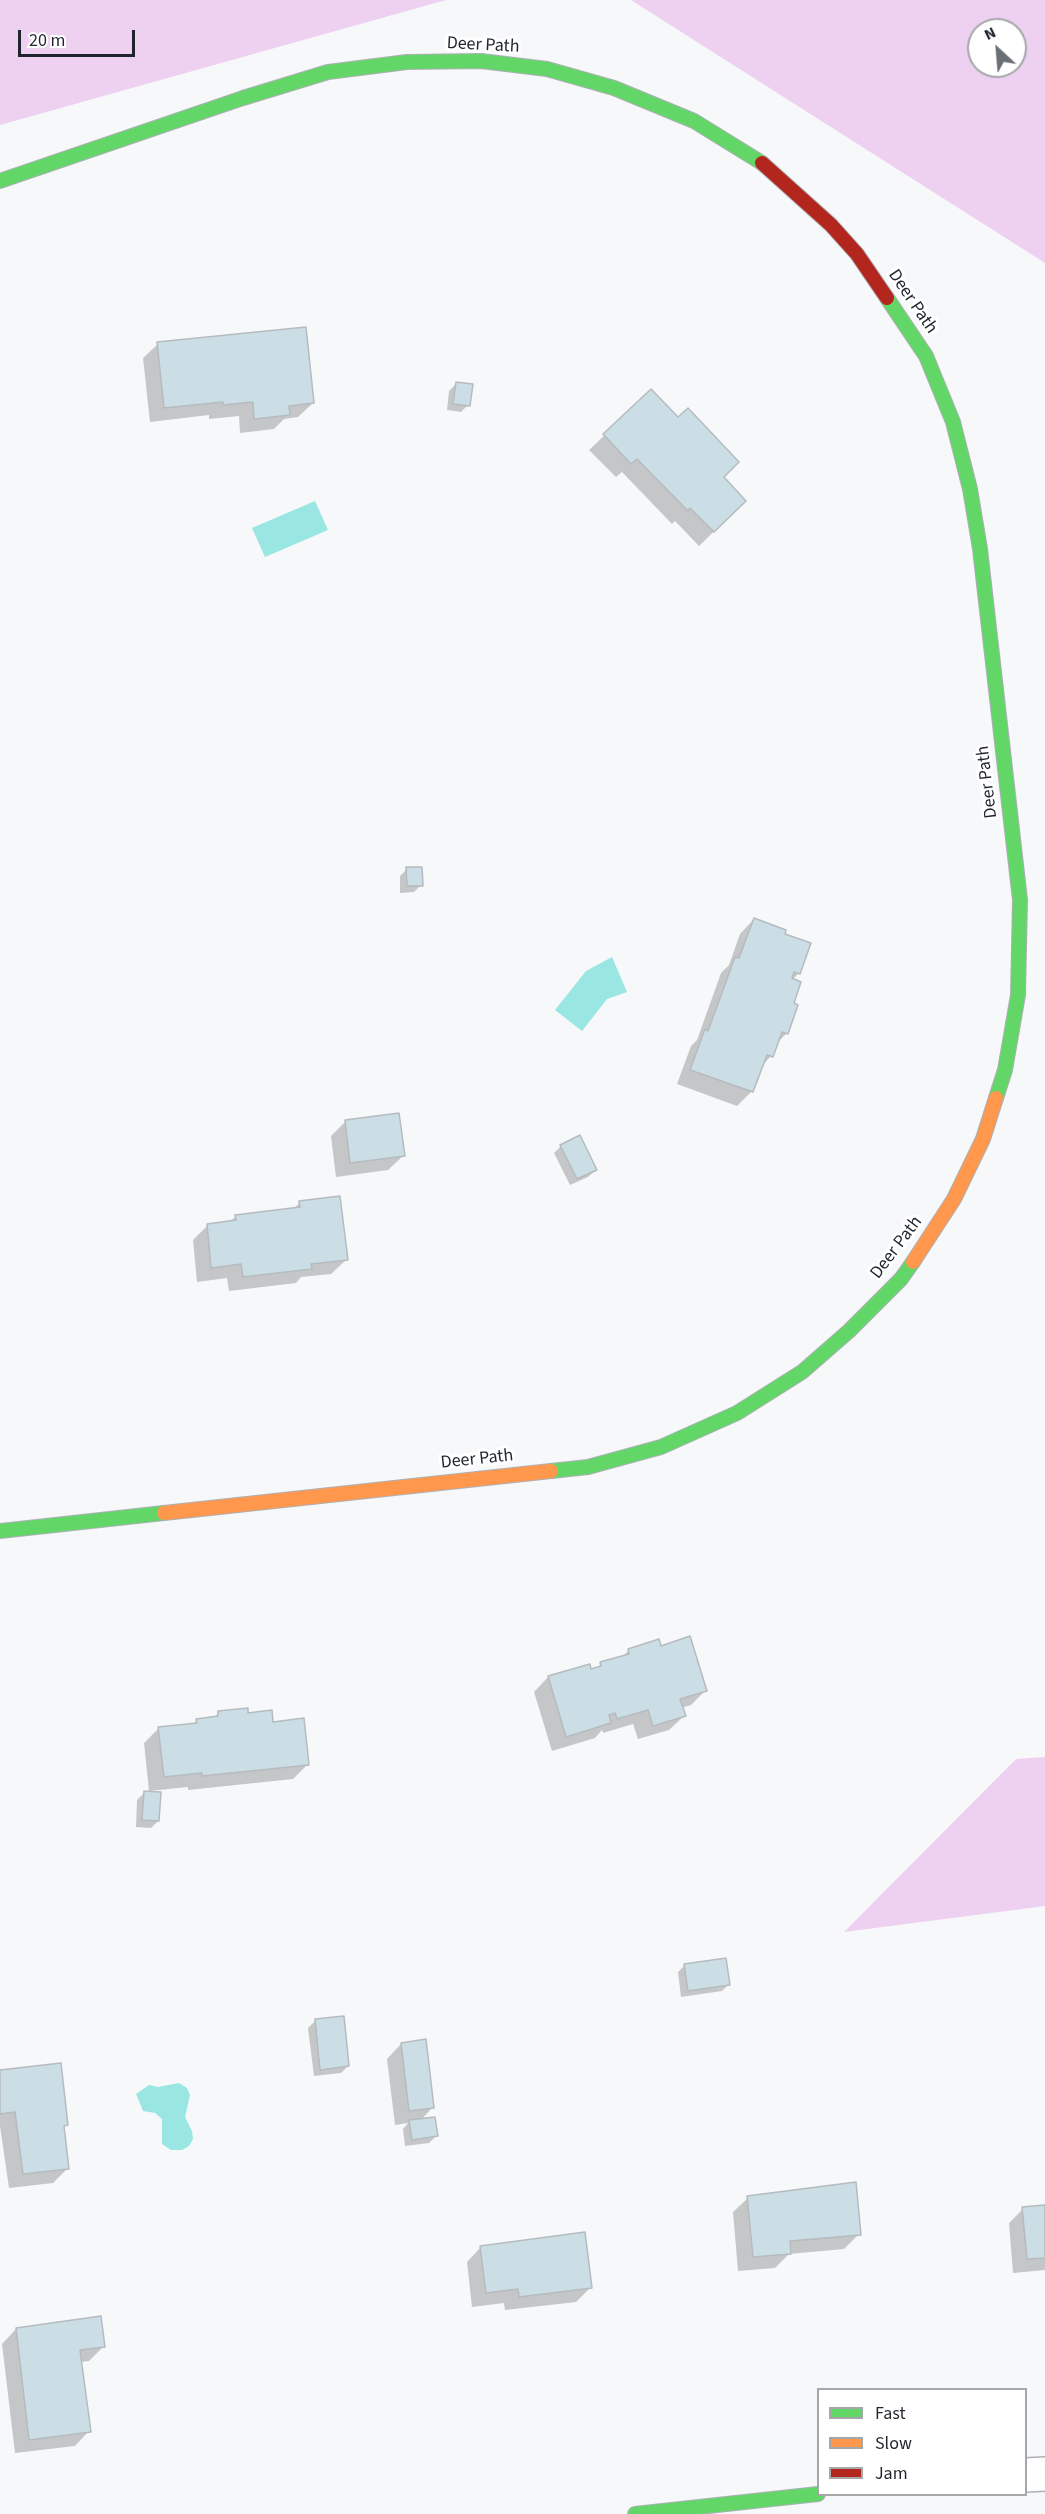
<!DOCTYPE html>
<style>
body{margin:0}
#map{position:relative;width:1045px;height:2514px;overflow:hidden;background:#f6f8fa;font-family:"Source Sans 3",sans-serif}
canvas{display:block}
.legend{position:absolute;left:817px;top:2388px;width:210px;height:108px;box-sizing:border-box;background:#fff;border:2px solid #a5a7ab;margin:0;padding:8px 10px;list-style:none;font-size:18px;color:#1f242d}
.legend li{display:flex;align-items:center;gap:12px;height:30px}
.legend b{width:30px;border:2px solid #a5a7ab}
.north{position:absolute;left:967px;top:18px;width:60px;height:60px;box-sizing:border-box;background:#fff;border:2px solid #a5a7ab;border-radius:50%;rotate:334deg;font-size:16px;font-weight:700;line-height:24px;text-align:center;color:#1f242d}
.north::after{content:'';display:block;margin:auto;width:21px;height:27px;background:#6a6e75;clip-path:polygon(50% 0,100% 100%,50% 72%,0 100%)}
.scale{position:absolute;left:18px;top:30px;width:117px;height:27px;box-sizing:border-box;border:3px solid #1f242d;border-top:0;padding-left:8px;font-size:18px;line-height:21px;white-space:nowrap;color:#1f242d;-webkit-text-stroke:4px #fff;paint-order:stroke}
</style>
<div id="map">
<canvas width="1045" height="2514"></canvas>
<ul class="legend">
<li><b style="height:8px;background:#63d668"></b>Fast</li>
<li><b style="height:8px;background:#ff974d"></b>Slow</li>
<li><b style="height:8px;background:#b3261e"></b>Jam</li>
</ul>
<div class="north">N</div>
<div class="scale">20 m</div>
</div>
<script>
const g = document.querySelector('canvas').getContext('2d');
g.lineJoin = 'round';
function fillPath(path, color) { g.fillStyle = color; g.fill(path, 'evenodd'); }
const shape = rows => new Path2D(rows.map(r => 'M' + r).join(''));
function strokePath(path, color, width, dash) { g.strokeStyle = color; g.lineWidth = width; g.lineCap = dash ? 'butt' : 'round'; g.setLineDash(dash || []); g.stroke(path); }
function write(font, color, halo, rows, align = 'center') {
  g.font = font + ' "Source Sans 3",sans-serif'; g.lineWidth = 6; g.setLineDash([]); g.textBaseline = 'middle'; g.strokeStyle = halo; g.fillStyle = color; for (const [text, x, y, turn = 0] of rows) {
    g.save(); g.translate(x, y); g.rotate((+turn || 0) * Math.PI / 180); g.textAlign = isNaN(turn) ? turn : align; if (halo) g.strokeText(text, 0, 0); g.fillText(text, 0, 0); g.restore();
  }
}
const forest = shape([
 [0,0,446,0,0,125],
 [631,0,1045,0,1045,263],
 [979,30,1015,30,1015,66,979,66],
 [1045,1757,1045,1906,844,1932,1016,1759]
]);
const water = shape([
 [315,501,328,530,265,557,252,528],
 [612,957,627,992,607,999,582,1031,555,1010,586,971],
 [179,2083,187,2088,190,2095,185,2117,192,2131,193,2139,189,2146,182,2150,171,2150,162,2144,162,2119,155,2113,143,2111,136,2094,149,2085,158,2087]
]);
const shadow = shape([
 [158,344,313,403,298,417,284,419,274,429,240,433,239,416,209,419,209,415,150,422,143,358],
 [456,384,468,405,461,412,447,410,449,391],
 [651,391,722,477,730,516,699,546,675,521,672,524,622,472,616,477,589,450],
 [407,869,421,885,414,892,400,893,400,876],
 [754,919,783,935,809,944,798,974,792,980,792,1004,787,1033,776,1044,771,1056,761,1067,752,1091,737,1106,677,1084,691,1046,697,1040,721,973,729,965,740,934],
 [346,1121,403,1156,388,1170,336,1177,331,1136],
 [561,1146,595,1170,588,1177,570,1185,554,1153],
 [300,1202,346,1260,331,1274,301,1277,296,1283,229,1291,227,1278,197,1282,193,1240,208,1225,230,1222,236,1216,293,1210],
 [660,1647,705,1691,691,1705,681,1708,684,1716,669,1730,638,1739,633,1724,603,1733,602,1730,595,1738,552,1751,534,1692,548,1677,595,1670,601,1664,621,1658,629,1650],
 [219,1713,247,1714,272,1723,308,1764,293,1779,188,1790,188,1787,149,1791,144,1743,159,1728,192,1725,197,1720,213,1718],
 [144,1793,158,1821,151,1828,136,1827,137,1800],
 [685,1965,729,1984,722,1991,681,1997,678,1972],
 [315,2021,348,2066,341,2073,314,2076,308,2028],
 [401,2044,432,2108,420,2121,436,2136,429,2143,405,2146,403,2129,408,2123,395,2125,387,2059],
 [0,2072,67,2125,63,2128,68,2168,53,2183,9,2188,0,2126],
 [748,2198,859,2234,844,2249,789,2254,775,2268,738,2271,733,2212],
 [1045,2207,1045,2270,1013,2273,1009,2223,1023,2209],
 [481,2247,591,2287,576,2302,505,2310,504,2303,472,2307,467,2262],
 [16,2329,103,2347,89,2361,80,2362,89,2431,75,2446,15,2453,2,2344]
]);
const building = shape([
 [306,327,314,403,289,406,290,415,254,419,253,402,223,405,223,402,164,408,157,342,306,327],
 [456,382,473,384,470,406,453,404,456,382],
 [651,389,678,417,688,408,739,462,724,477,746,501,714,532,690,508,688,511,637,459,631,464,603,434,651,389],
 [406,867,422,867,423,886,407,886,406,867],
 [754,918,786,930,785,934,811,943,800,974,794,972,792,978,801,982,794,1003,798,1005,788,1034,782,1032,773,1057,767,1055,753,1092,690,1070,705,1029,708,1031,735,957,739,958,754,918],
 [399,1113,405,1156,350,1163,345,1120,399,1113],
 [580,1135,597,1170,577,1179,560,1145,580,1135],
 [340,1196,348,1260,311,1264,312,1269,243,1277,241,1264,211,1268,207,1224,236,1220,235,1215,300,1207,299,1201,340,1196],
 [690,1636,707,1691,680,1699,686,1716,653,1726,648,1710,617,1719,615,1713,609,1715,611,1723,566,1737,548,1676,590,1664,591,1669,601,1666,600,1662,629,1654,628,1649,659,1639,661,1646,690,1636],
 [248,1708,248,1713,272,1710,273,1722,304,1718,309,1765,202,1776,202,1773,164,1777,158,1727,197,1723,196,1719,218,1716,218,1711,248,1708],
 [144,1791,161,1792,159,1821,142,1820,144,1791],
 [726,1958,730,1985,688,1991,684,1964,726,1958],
 [344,2016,349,2066,320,2070,315,2019,344,2016],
 [426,2039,434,2108,409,2111,401,2043,426,2039],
 [61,2063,68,2125,64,2126,69,2169,23,2174,15,2112,0,2114,0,2070,61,2063],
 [435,2117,438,2136,412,2140,409,2120,435,2117],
 [856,2182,861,2235,790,2241,791,2254,753,2257,747,2196,856,2182],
 [1045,2205,1045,2258,1027,2259,1022,2207,1045,2205],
 [585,2232,592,2288,519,2297,518,2289,486,2293,480,2246,585,2232],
 [101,2316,105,2347,80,2350,91,2432,29,2440,16,2328,101,2316]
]);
const street = shape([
 [1026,2475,1045,2474]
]);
const fast = shape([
 [0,181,243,98,328,72,407,62,481,61,547,69,614,88,694,121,762,163],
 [887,298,926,356,953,422,970,489,980,549,1020,900,1018,995,1005,1070,996,1098],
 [551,1471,588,1467,661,1447,737,1413,802,1372,849,1331,901,1279,913,1262],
 [0,1531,164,1513],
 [635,2514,818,2494]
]);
const slow = shape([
 [913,1262,954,1199,983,1139,996,1098],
 [164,1513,551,1471]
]);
const jam = shape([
 [762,163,831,225,857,254,887,298]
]);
const streetNames = [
 ["Deer Path",483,46,3],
 ["Deer Path",912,302,56],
 ["Deer Path",988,782,-97],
 ["Deer Path",897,1248,-53],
 ["Deer Path",477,1460,-6]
];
fillPath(forest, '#eed0f1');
fillPath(water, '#99e6e2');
fillPath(shadow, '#0003');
fillPath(building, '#cbdee6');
strokePath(building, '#b5bbbe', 1.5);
strokePath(street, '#adb0b6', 36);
strokePath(fast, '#adb0b6', 16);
strokePath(slow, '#adb0b6', 16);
strokePath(jam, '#adb0b6', 16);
strokePath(street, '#fefefe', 33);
strokePath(fast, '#63d668', 14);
strokePath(slow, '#ff974d', 14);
strokePath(jam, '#b3261e', 14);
write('18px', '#1f242d', '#fff', streetNames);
</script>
